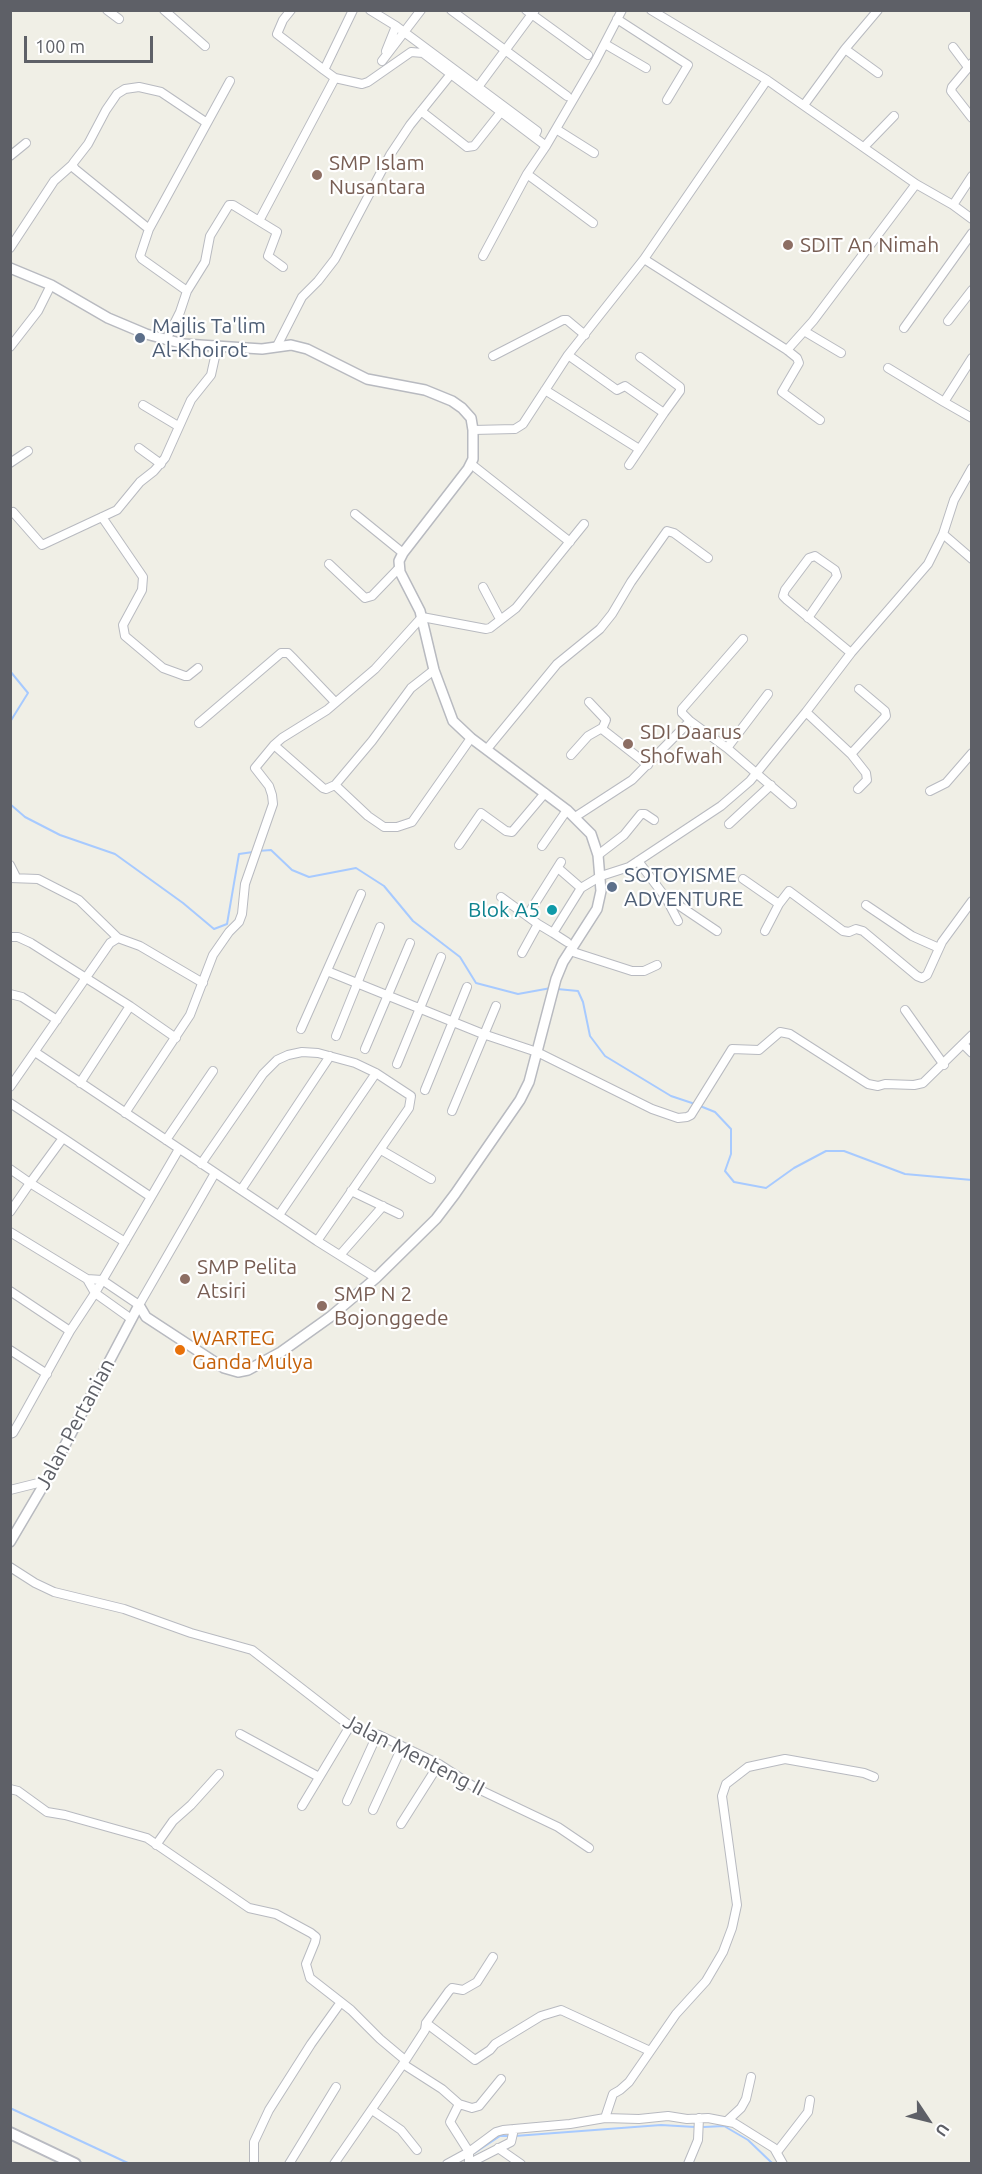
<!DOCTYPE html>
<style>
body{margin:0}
#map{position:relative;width:982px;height:2174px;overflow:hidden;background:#f0efe6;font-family:Ubuntu,sans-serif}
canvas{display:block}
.frame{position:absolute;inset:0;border:12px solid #5e6067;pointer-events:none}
.north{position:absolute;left:898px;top:2090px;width:60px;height:60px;-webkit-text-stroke:4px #fff;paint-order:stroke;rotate:125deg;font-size:16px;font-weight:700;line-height:24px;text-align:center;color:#5e6067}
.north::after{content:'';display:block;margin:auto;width:21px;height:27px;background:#5e6067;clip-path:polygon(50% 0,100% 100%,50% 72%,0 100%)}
.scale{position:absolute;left:24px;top:36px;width:129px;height:27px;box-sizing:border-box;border:3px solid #5e6067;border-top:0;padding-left:8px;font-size:18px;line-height:21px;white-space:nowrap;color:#5e6067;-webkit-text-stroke:4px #fff;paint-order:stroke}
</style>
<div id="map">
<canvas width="982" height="2174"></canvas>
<div class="frame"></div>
<div class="north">U</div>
<div class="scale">100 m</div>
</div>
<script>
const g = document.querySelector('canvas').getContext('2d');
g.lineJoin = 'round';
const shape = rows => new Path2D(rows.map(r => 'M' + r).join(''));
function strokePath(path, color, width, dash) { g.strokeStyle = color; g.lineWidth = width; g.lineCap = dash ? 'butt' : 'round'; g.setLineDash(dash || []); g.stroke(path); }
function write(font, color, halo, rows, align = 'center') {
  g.font = font + ' Ubuntu,sans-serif'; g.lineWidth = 4.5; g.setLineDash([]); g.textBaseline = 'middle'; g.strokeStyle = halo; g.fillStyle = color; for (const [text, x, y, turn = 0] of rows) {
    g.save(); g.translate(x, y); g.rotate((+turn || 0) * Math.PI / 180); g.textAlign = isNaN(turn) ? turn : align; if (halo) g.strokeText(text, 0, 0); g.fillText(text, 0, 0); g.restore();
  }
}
const stream = shape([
 [10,671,28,693,10,722],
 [10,804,25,817,60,835,115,854,183,903,214,929,227,924,239,854,253,852],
 [258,851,271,850,292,870,309,877,356,868,384,886,413,921,460,957,476,983,518,994,551,988],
 [557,989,578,991,583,1002,590,1036,605,1056,671,1096,695,1104],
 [700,1106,715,1112,731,1129,731,1154,725,1171,734,1182,766,1188,794,1168,826,1151,844,1151,905,1174,972,1180],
 [10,2108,130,2164],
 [704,2127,724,2126,748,2140,773,2164],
 [515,2136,661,2125,695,2127],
 [470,2156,500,2136,509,2136]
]);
const minor = shape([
 [107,10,119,19],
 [164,10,205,46],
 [291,10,283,20,277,34,324,70],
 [353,10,324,70,335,78,362,84,368,82,411,52,423,53,546,146],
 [370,10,396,26,537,131,534,137],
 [451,10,567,96],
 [526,10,588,55],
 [651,10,767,80],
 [617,19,688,65,667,100],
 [605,44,646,68],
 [953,47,968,67],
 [845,49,878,73],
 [386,51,396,26],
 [382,61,421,10],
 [972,63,952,87,951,91,972,118],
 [478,87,535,10],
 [804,105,845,49,878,10],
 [421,111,467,147,474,146,501,112],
 [556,129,594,153],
 [864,147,894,116],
 [10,156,26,143],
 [527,174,593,223],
 [953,205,972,176],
 [259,221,277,232,268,256,283,267],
 [149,229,75,169,72,165,74,162,88,144,106,110,117,94,125,89,139,87,161,92,207,123],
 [10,248,54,181,72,165],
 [483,256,527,174,546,146,595,62,622,10],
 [644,259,787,350,797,358,799,363,782,392,820,420],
 [187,291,142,259,140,256,149,229,230,81],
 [948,321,972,290],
 [904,328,972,233],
 [804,331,841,353],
 [166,340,180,312,187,291,205,262,210,236,229,205,233,205,259,221,335,78],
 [277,346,302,297,318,281,335,259,390,155,410,125,451,74],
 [10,347,38,311,51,285],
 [787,350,813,321,916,184],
 [568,355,617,390,625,386,664,413,680,391,680,387,640,357],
 [493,356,563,320,567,320,585,335],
 [972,358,944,402,972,418],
 [888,368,944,402],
 [545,390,639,449],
 [143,405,178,426],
 [473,430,515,429,523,424,568,355,644,259,767,80,916,184,953,205,972,219],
 [139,448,161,464],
 [10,463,28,451],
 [471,464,570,542],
 [629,465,664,413],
 [10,514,13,512,42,545,117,510,140,482,154,471,165,458,191,400,211,375,215,357,215,345],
 [355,514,403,553],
 [102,517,143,577,142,590,123,625,125,636,163,668,185,676,188,676,198,668],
 [943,534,954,500,972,468],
 [329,564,365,598,372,596,399,568],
 [483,587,500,619],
 [808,618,837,576,835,570,815,556,809,558,785,590,783,596,787,600,851,653],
 [434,670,411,688,372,741,335,785,368,816,384,827,397,827,412,822,471,738],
 [589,702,606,720,602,729,648,765],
 [806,712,851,754,866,773,867,780,858,789],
 [690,721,682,713,682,709,743,639],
 [199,723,281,653,288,653,292,657,335,702],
 [727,748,768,694],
 [487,749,557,664,600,629,612,614,631,582,667,531,674,533,708,558],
 [851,754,886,716,885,711,859,689],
 [571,755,588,736,602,728],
 [335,785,326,789,323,788,274,745,282,738,327,710,375,669,422,617,486,629,490,628,516,608,584,524],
 [930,791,946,783,972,753],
 [575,817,632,780,690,721,727,748,792,804],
 [729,824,771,785],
 [459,845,481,813,506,831,512,832,545,793],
 [542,846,567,810],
 [598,855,624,835,641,814,645,814,654,820],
 [638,861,666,898,678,921],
 [10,865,16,877],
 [558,868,581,888],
 [10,878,38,879,79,900,118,938],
 [743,879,779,904],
 [501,897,538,924],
 [668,898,717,931],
 [866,905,912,936,939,948],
 [527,916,561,862],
 [765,931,779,904,789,891,843,931,849,932,856,929,863,931,917,976,922,978,927,975,942,942,972,901],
 [10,937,18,937,31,943,130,1006,176,1038],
 [567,942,553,933,581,888,601,876,629,867,721,806,750,781,806,712,851,653,928,564,943,534,972,559],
 [570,951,632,971,644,971,657,965],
 [522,953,538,924,553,933],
 [327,971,483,1034,537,1052,652,1109,678,1118,687,1117,691,1115,732,1049,759,1050,780,1032,790,1034,868,1084,878,1086,885,1084,914,1085,923,1083,972,1035],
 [10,994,22,997,57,1020],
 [905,1010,944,1065],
 [301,1029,361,894],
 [336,1036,380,927],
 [964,1045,972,1053],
 [365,1049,410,943],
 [35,1052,317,1241,376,1278],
 [397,1064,441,957],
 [80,1083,130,1006],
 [10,1087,110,943,118,938,140,946,203,983],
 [425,1090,467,987],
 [10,1103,63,1138,30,1183,10,1169],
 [452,1111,496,1006],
 [125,1113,190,1015,213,955,229,932,239,922,242,914,245,884,273,804,272,795,269,786,255,768,274,745],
 [63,1138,151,1197],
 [166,1140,213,1071],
 [381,1150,431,1179],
 [201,1164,263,1074,277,1060,288,1055,302,1052,318,1053,355,1063,376,1073,411,1096,409,1108,317,1241],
 [241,1190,330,1056],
 [351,1191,399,1214],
 [10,1212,30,1183,125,1242],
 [279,1215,376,1073],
 [10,1232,87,1279,95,1293,130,1318],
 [340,1255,383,1206],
 [87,1279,102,1280,139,1305,215,1173],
 [10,1291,70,1331],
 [10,1350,47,1374],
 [10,1434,13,1433,20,1421,70,1331,95,1293,179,1149],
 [10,1490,46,1481],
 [10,1567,35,1583,54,1592,124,1609,191,1633,252,1650,350,1726,379,1735,439,1764,476,1788,558,1827,589,1848],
 [240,1734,319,1777],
 [10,1789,18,1791,47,1812,65,1815,147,1838,249,1908,276,1914,311,1933,316,1937,315,1942,306,1964,310,1978,351,2010,380,2039,405,2060],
 [347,1801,377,1735],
 [302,1806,350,1726],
 [373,1810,402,1747],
 [401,1824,439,1764],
 [156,1845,173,1821,191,1805,219,1774],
 [426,2023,475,2060,490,2050,495,2044,541,2016,561,2010,650,2051],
 [403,2064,442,2089,459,2104,450,2122,469,2152,469,2163],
 [459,2104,472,2108,479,2106,501,2079],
 [372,2110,401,2130,417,2150],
 [605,2118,613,2094,620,2090,629,2082,676,2014,706,1981,723,1952,732,1928,737,1905,722,1796,726,1784,748,1767,785,1759,864,1773,874,1777],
 [727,2121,741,2108,746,2099,751,2077],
 [498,2148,521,2164],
 [777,2152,808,2112,810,2100],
 [254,2164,254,2142,269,2110,311,2044,341,2002],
 [289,2164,336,2087],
 [334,2164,403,2064,425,2030,426,2023,449,1991,452,1988,463,1990,477,1982,493,1957],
 [447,2164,469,2152,496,2132,503,2130,570,2124,605,2118,639,2119,668,2116,687,2119,708,2118,734,2123,774,2148,783,2164],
 [468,2164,511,2142,514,2129],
 [688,2164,698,2140,699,2118]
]);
const tertiary = shape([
 [10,268,51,285,108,318,146,334,184,344,262,349,291,345,307,349,367,379,425,390,452,401,462,408,471,418,473,430,473,459,468,469,403,553,399,561,400,572,420,611,434,670,453,721,471,738,567,810,591,834,598,855,601,891,597,909,563,962,556,979,529,1082,520,1100,455,1194,436,1219,376,1278,330,1317,281,1352,248,1370,238,1372,224,1368,146,1317,139,1305,46,1481,10,1542]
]);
const secondary = shape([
 [10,2133,75,2164]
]);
const markers = [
 [317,175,6,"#8d6e63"],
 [788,245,6,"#8d6e63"],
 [140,338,6,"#5c6f8a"],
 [628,744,6,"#8d6e63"],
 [612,887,6,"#5c6f8a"],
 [552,910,6,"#0f9aa8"],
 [185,1279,6,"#8d6e63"],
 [322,1306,6,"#8d6e63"],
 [180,1350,6,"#e8710a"]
];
const educationNames = [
 ["SMP Islam",329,163],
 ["Nusantara",329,187],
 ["SDIT An Nimah",800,245],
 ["SDI Daarus",640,732],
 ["Shofwah",640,756],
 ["SMP Pelita",197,1267],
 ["Atsiri",197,1291],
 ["SMP N 2",334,1294],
 ["Bojonggede",334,1318]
];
const serviceNames = [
 ["Majlis Ta'lim",152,326],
 ["Al-Khoirot",152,350],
 ["SOTOYISME",624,875],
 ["ADVENTURE",624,899]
];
const cultureNames = [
 ["Blok A5",540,910]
];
const foodNames = [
 ["WARTEG",192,1338],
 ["Ganda Mulya",192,1362]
];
const streetNames = [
 ["Jalan Pertanian",75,1424,-62],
 ["Jalan Menteng II",414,1755,27]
];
strokePath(stream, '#a7caff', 2);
strokePath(minor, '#b8bac0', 10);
strokePath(tertiary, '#b8bac0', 12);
strokePath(secondary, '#b9bbc2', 14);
strokePath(minor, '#fff', 8);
strokePath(tertiary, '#fff', 9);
strokePath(secondary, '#fff', 10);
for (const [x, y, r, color] of markers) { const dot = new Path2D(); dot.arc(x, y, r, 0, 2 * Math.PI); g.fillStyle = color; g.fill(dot); strokePath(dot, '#fff', 2); }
write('21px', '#785e54', '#fff', educationNames, 'left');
write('21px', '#4e5e75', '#fff', serviceNames, 'left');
write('21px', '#0d838f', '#fff', cultureNames, 'right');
write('21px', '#c56008', '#fff', foodNames, 'left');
write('21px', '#5e6067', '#fff', streetNames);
</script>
